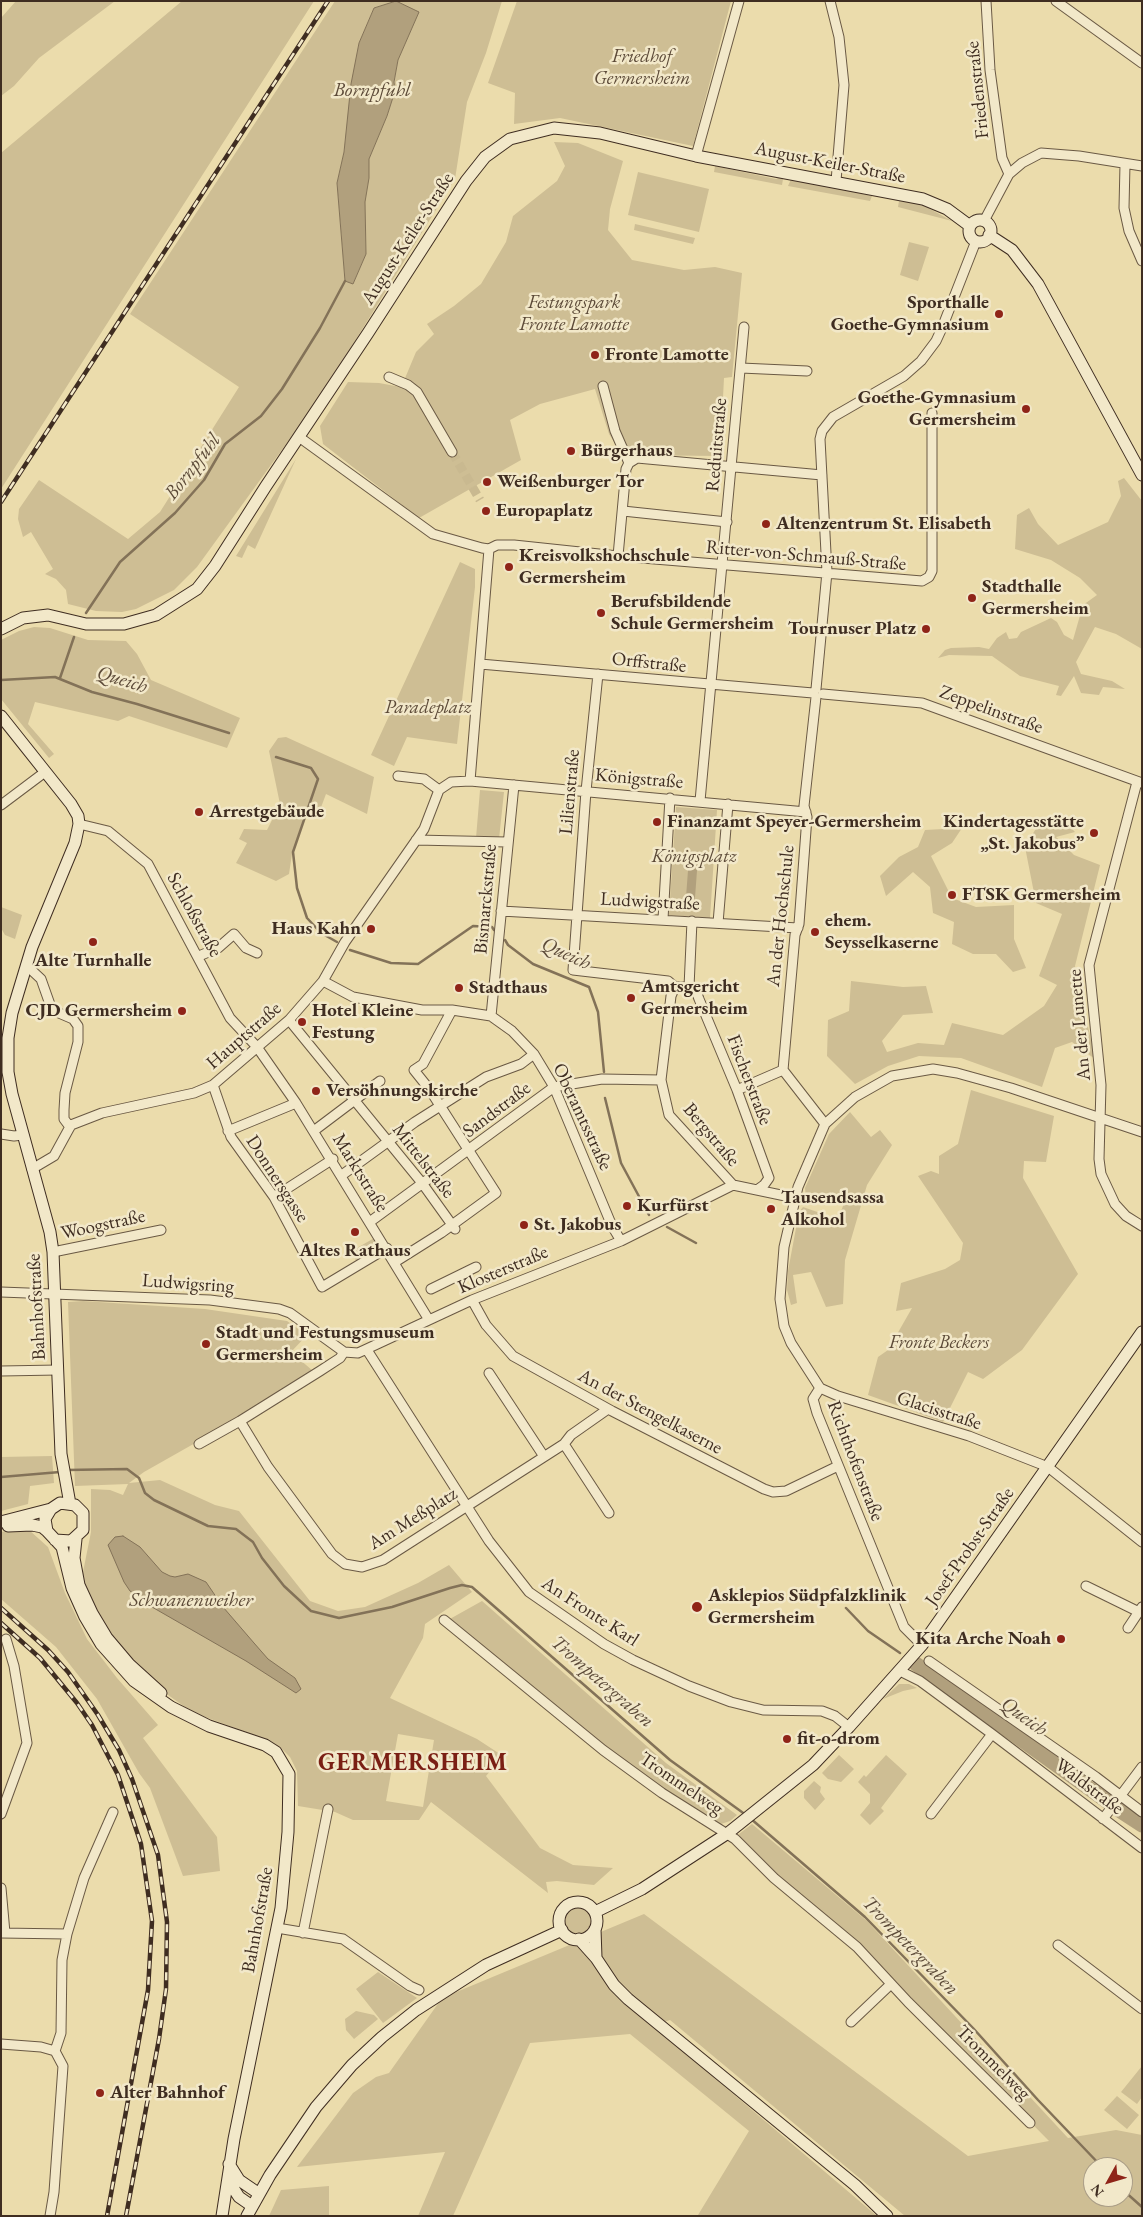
<!DOCTYPE html>
<meta charset="utf-8">
<style>
body{margin:0}
#map{position:relative;width:1143px;height:2217px;overflow:hidden;background:#ebdcac;font-family:"EB Garamond",serif}
canvas{display:block}
.frame{position:absolute;inset:0;border:2px solid #3f2d21;pointer-events:none}
.north{position:absolute;left:1083px;top:2157px;width:50px;height:50px;box-sizing:border-box;background:#f2e8c9;border:1px solid #aa9d86;border-radius:50%;rotate:231deg;font-size:14px;font-weight:700;line-height:20px;text-align:center;color:#3f2d21}
.north::after{content:'';display:block;margin:auto;width:18px;height:22px;background:#8f2418;clip-path:polygon(50% 0,100% 100%,50% 72%,0 100%)}
</style>
<div id="map">
<canvas width="1143" height="2217"></canvas>
<div class="frame"></div>
<div class="north">N</div>
</div>
<script>
const g = document.querySelector('canvas').getContext('2d');
g.lineJoin = 'round';
function fillPath(path, color) { g.fillStyle = color; g.fill(path, 'evenodd'); }
const shape = rows => new Path2D(rows.map(r => 'M' + r).join(''));
function strokePath(path, color, width, dash) { g.strokeStyle = color; g.lineWidth = width; g.lineCap = dash ? 'butt' : 'round'; g.setLineDash(dash || []); g.stroke(path); }
function write(font, color, halo, rows, align = 'center') {
  g.font = font + ' "EB Garamond",serif'; g.lineWidth = 5; g.setLineDash([]); g.textBaseline = 'middle'; g.strokeStyle = halo; g.fillStyle = color; for (const [text, x, y, turn = 0] of rows) {
    g.save(); g.translate(x, y); g.rotate((+turn || 0) * Math.PI / 180); g.textAlign = isNaN(turn) ? turn : align; if (halo) g.strokeText(text, 0, 0); g.fillText(text, 0, 0); g.restore();
  }
}
const green = shape([
 [16,1,115,1,39,58,14,86,1,96,1,18],
 [182,1,314,1,1,489,1,153],
 [335,1,395,1,374,8,359,43,344,152,337,183,345,281,353,284,366,254,365,202,369,178,369,159,387,116,395,91,394,82,398,60,418,13,396,1,502,1,486,53,467,102,455,179,321,396,197,567,174,590,136,609,122,612,96,611,68,604,66,590,56,579,45,574,53,569,31,532,23,537,18,519,19,509,39,480,128,539,160,512,239,387,130,314],
 [517,1,731,1,693,146,560,118,514,124,515,93,488,83],
 [554,142,578,143,623,161,610,209,608,230,632,260,684,270,715,267,742,273,732,377,724,378,720,456,623,455,609,434,595,389,540,404,510,420,521,460,419,518,323,444,320,426,348,382,379,383,406,388,403,383,416,352,434,334,427,324,454,306,481,284,506,242,513,216,557,181,565,166],
 [715,166,776,179,781,177,783,179,782,185,714,172],
 [638,172,709,189,699,232,628,215],
 [791,179,872,196,870,201,788,186],
 [899,201,921,204,952,221,898,207],
 [635,224,695,238,693,244,634,230],
 [909,242,929,247,918,281,900,275],
 [296,459,255,549,248,545,242,558,236,556],
 [1124,478,1142,501,1142,649,1116,634,1095,627,1076,662,1081,674,1112,681,1125,689,1103,687,1099,695,1081,693,1074,676,1061,696,1056,695,1059,686,1020,676,992,656,949,655,938,658,945,650,951,648,979,647,989,649,997,638,1006,632,1009,639,1017,638,1021,632,1051,618,1057,622,1064,635,1073,640,1083,605,1097,595,1080,578,1051,560,1015,549,1017,515,1029,508,1038,524,1058,545,1108,522,1121,496,1118,481],
 [460,562,475,569,475,587,457,744,407,737,394,766,371,755],
 [34,627,50,628,88,640,126,641,137,654,151,680,240,718,227,748,129,716,118,721,35,702,28,724,54,754,49,758,1,699,1,640,19,631],
 [286,737,374,777,367,814,326,794,317,818,305,813,292,854,289,874,276,881,236,863,247,843,239,839,244,829,267,830,280,804,269,751,278,738],
 [480,790,504,792,499,839,476,838],
 [676,807,717,810,710,918,669,915],
 [1060,816,1075,832,1056,837,1074,855,1100,865,1075,966,1095,1059,1072,1042,1055,1048,1042,1087,961,1058,919,1056,888,1066,855,1084,827,1056,828,1020,849,1011,851,981,903,987,926,986,933,1013,903,1015,882,1041,887,1052,918,1043,944,1045,952,1023,1003,1035,1044,1006,1057,985,1039,976,1062,914,1036,903,1025,847,1038,825],
 [962,828,952,843,931,856,952,898,976,907,1014,905,1014,939,1026,968,1013,972,996,954,973,954,952,944,954,922,933,913,930,887,913,872,886,896,880,876,899,857,918,847,925,830],
 [1,907,22,915,15,939,5,935,1,928],
 [971,1090,1054,1116,1046,1162,1024,1161,1023,1178,1078,1274,1022,1350,983,1379,968,1372,943,1422,868,1395,878,1357,888,1350,912,1308,896,1311,901,1283,945,1269,960,1260,963,1243,918,1176,931,1171,939,1174,939,1156,958,1144],
 [850,1112,871,1137,880,1130,892,1145,867,1185,845,1260,843,1304,826,1307,811,1272,793,1275,797,1303,791,1305,787,1290,788,1271,799,1212,803,1207,823,1214,820,1221,836,1226,844,1203,829,1198,826,1204,806,1198,805,1188,829,1134],
 [376,1237,383,1249,358,1263,350,1252],
 [83,1301,205,1309,287,1321,307,1335,291,1352,313,1371,257,1408,144,1472,129,1483,160,1480,215,1505,239,1511,310,1601,338,1611,365,1607,418,1583,449,1565,472,1592,425,1624,423,1638,390,1698,477,1739,503,1756,486,1776,540,1848,573,1865,613,1868,594,1885,557,1881,546,1882,548,1893,431,1802,419,1820,353,1820,335,1812,298,1806,297,1771,290,1757,281,1748,272,1742,192,1712,161,1690,109,1637,81,1582,91,1532,91,1489,110,1490,123,1495,128,1484,75,1486,68,1302],
 [398,1734,434,1740,423,1807,386,1801],
 [52,1456,54,1483,30,1486,28,1504,1,1511,1,1457],
 [17,1529,29,1530,48,1547,65,1593,87,1639,117,1678,158,1725,143,1738,217,1837,220,1871,183,1876,150,1788,139,1773,97,1699,56,1647,1,1599,1,1532],
 [482,1601,666,1763,737,1815,730,1821,718,1825,653,1783,612,1754,448,1620],
 [899,1684,909,1684,917,1688,903,1691,883,1699],
 [839,1755,854,1769,841,1782,828,1779,822,1773],
 [886,1755,907,1774,881,1808,884,1811,870,1825,860,1815,870,1803,870,1794,858,1782,864,1775,866,1777],
 [814,1781,821,1787,820,1792,825,1799,815,1810,804,1798,804,1791],
 [752,1824,867,1921,1068,2138,1116,2130,1142,2135,1142,2216,905,2216,670,2020,653,2026,877,2216,692,2216,698,2215,749,2131,630,2034,530,2043,453,2216,418,2216,445,2152,297,2167,353,2093,376,2077,389,2073,442,1998,644,1914,968,2156,1049,2141,907,1997,775,1877,740,1837,739,1834],
 [1093,2167,1123,2167,1123,2197,1093,2197],
 '565 1921a13 13 0 1 1 26 0a13 13 0 1 1-26 0Z',
 [378,1972,417,1998,383,2023,356,1989],
 [356,2011,374,2015,378,2019,354,2039,346,2030,345,2019],
 [1142,2066,1142,2097,1137,2104,1121,2092],
 [1117,2096,1139,2115,1127,2129,1104,2110],
 [329,2186,329,2216,269,2216,281,2190]
]);
const water = shape([
 [396,1,419,12,398,60,394,82,395,91,387,116,369,159,369,178,365,202,366,254,353,284,345,281,337,183,344,152,351,84,359,43,374,8,396,1],
 [123,1536,140,1547,162,1572,170,1576,175,1577,188,1574,206,1582,223,1607,254,1643,268,1659,295,1678,301,1689,296,1693,246,1661,152,1607,130,1591,124,1582,108,1545,115,1537,123,1536]
]);
const stream = shape([
 [86,613,120,562,175,513,204,480,225,444,261,416,282,389,320,328,345,281],
 [60,678,74,637],
 [1,680,55,677,92,692,137,704,229,733],
 [276,757,311,768,318,779,293,852,297,888,307,918,321,933,337,942],
 [505,940,508,945,533,964,589,987,598,1012,604,1072],
 [350,950,391,963,418,964,473,926,492,927,494,930],
 [605,1098,621,1163,649,1215],
 [667,1227,696,1243],
 [67,1470,127,1469,139,1478,145,1493,154,1500,208,1526,236,1529,253,1542,262,1558,284,1586,311,1611,339,1618,392,1607,450,1588,462,1585,472,1587,670,1760,746,1815],
 [1,1477,60,1472],
 [846,1608,868,1631,900,1653],
 [750,1818,865,1917,973,2028,1038,2100,1102,2167],
 [1123,2190,1142,2207]
]);
const canal = shape([
 [690,904,693,864]
]);
const river = shape([
 [916,1664,1108,1802],
 [1119,1810,1142,1825]
]);
const streetTunnel = shape([
 [452,452,480,500]
]);
const street = shape([
 [830,1,839,37,844,85,836,181],
 [986,1,990,70,1002,158,1009,174],
 [1056,1,1142,63],
 [696,156,739,1],
 [1125,164,1124,208,1129,231,1142,261],
 [984,221,1009,174,1022,163,1041,153,1079,156,1142,166],
 [741,368,807,371],
 [389,377,408,385,417,392,452,452],
 [603,386,615,431,629,463],
 [299,437,433,534,482,548,489,549,497,545,514,545,618,556,922,581,929,577,932,571,932,413],
 [629,463,637,458,822,475],
 [623,511,727,522],
 [618,556,626,469,629,463],
 [480,664,813,693],
 [598,674,586,791,573,970,668,981,675,987,689,987],
 [816,689,827,572,820,439,822,431,833,417,904,376,921,361,936,341,942,328,976,241],
 [823,694,922,703,1142,783],
 [816,697,804,806,807,817,799,924,795,935,783,1070,825,1124],
 [398,776,424,779,439,790],
 [470,781,489,549],
 [1137,782,1089,965,1101,1085,1099,1159,1101,1174,1115,1204,1126,1216,1142,1226],
 [700,801,744,327],
 [1,805,45,772],
 [79,824,108,831,148,864,230,1018,257,1047,296,1103,429,1320],
 [416,840,507,842],
 [501,911,798,928],
 [663,919,670,798],
 [718,923,728,804],
 [199,956,218,948,234,934,246,948,257,953],
 [26,965,41,979,52,1010,73,1019,78,1026,78,1042,65,1093,64,1110,64,1119,70,1127],
 [323,981,353,997,422,1010,452,1010,491,1016,512,1031,534,1054,554,1087,612,1226,621,1241],
 [675,987,671,996,661,1080,669,1115,733,1185],
 [689,987,696,991,699,999,737,1090,769,1178,764,1185,757,1190],
 [689,987,692,921],
 [491,1016,514,785],
 [289,1020,422,1183,455,1229],
 [213,1085,231,1137,274,1197,322,1287,387,1248],
 [737,1090,783,1070],
 [315,1130,380,1081],
 [228,1131,296,1103],
 [1142,1132,1011,1088,957,1073,933,1069,892,1076,855,1097,825,1124,798,1187,784,1247,780,1299,784,1326,791,1343,820,1388,838,1396,969,1436,1048,1467,1142,1542],
 [1,1134,14,1136,22,1135],
 [32,1169,54,1156,71,1125,102,1113,194,1093,213,1085,289,1020,323,981,345,942,424,829,439,790,451,782,470,781,806,812],
 [342,1175,415,1122,486,1077,521,1064,534,1054],
 [274,1197,333,1159],
 [371,1221,554,1087,602,1079,661,1080],
 [53,1252,161,1230],
 [395,1262,441,1233,496,1193,430,1090,414,1070,423,1064,452,1010],
 [431,1289,476,1267],
 [1,1292,210,1300,279,1309,290,1313,344,1352,358,1353,472,1300,621,1241,733,1185,795,1198],
 [472,1300,486,1325,513,1356,612,1411,764,1489,773,1492,786,1491,838,1466],
 [367,1350,489,1541,529,1592,604,1644,633,1660,689,1686,731,1702,763,1710,822,1711,835,1716,849,1727],
 [1,1371,58,1370],
 [489,1373,543,1455],
 [820,1388,813,1399,817,1413,904,1627,922,1645],
 [240,1421,268,1467,332,1554,345,1564,362,1567,383,1560,564,1444,571,1435,608,1409],
 [199,1444,240,1421,320,1371,340,1358,344,1352],
 [564,1444,609,1513],
 [1086,1586,1137,1611],
 [444,1620,603,1750,662,1793,735,1839,774,1878,857,1947,908,2002,1030,2123],
 [1128,1628,1142,1607],
 [929,1661,1096,1777,1142,1812],
 [900,1671,920,1681,992,1734,1142,1848],
 [1,1814,27,1743,14,1666,6,1639],
 [931,1814,992,1734],
 [1103,1819,1142,1767],
 [1,1888,5,1933],
 [277,1928,343,1939,410,1986,419,1990],
 [1,1933,67,1934],
 [303,1933,328,1809],
 [1058,1945,1142,2009],
 [851,2022,891,1984],
 [1,2044,41,2047,55,2051],
 [50,2216,54,2192,63,2066,55,2051,61,2033,62,1960,67,1934,84,1878,113,1812]
]);
const secondary = shape([
 '969 231a11 11 0 1 1 22 0a11 11 0 1 1-22 0Z',
 [989,235,1012,250,1038,284,1142,475],
 [1,629,23,618,48,615,86,624,124,624,156,615,197,589,215,566,266,486,368,333,466,181,485,157,510,139,554,128,600,133,696,156,923,199,947,209,970,226],
 [1,716,71,804,78,816,79,824,75,843,32,947,12,1013,8,1038,8,1072,12,1094,50,1232,53,1252,61,1454,70,1504],
 [1,1522,51,1509],
 [8,1526,32,1525,42,1527,47,1531],
 [76,1539,74,1558,79,1585,92,1613,107,1638,129,1664,161,1693],
 [55,1540,71,1541,83,1530,83,1513,75,1505,60,1503,51,1509,45,1519,47,1531,62,1547,72,1588,85,1617,101,1644,134,1681,171,1707,209,1726,265,1745,276,1752,289,1774,288,1832,281,1908,234,2139,222,2216],
 '559 1921a19 19 0 1 1 38 0a19 19 0 1 1-38 0Z',
 [595,1912,642,1889,728,1833,813,1765,849,1727,922,1645,1142,1332],
 [595,1929,596,1958],
 [579,1939,596,1958,614,1985,628,1999,855,2185,887,2216],
 [229,2164,239,2180,258,2193],
 [228,2180,239,2197,252,2206],
 [247,2216,270,2175,316,2107,352,2065,382,2037,416,2010,486,1965,562,1930]
]);
const rail = shape([
 [1,502,328,1],
 [1,1608,48,1650,68,1672,98,1715,119,1750,132,1779,158,1855,167,1922,166,1989,159,2039,126,2216],
 [1,1623,40,1658,77,1703,92,1725,118,1775,141,1844,152,1921,148,1990,107,2216]
]);
const markers = [
 [999,314,5,"#8f2418"],
 [595,355,5,"#8f2418"],
 [1026,409,5,"#8f2418"],
 [571,451,5,"#8f2418"],
 [487,482,5,"#8f2418"],
 [486,511,5,"#8f2418"],
 [766,524,5,"#8f2418"],
 [509,567,5,"#8f2418"],
 [972,598,5,"#8f2418"],
 [601,613,5,"#8f2418"],
 [926,629,5,"#8f2418"],
 [199,812,5,"#8f2418"],
 [657,822,5,"#8f2418"],
 [1094,833,5,"#8f2418"],
 [952,895,5,"#8f2418"],
 [371,929,5,"#8f2418"],
 [815,932,5,"#8f2418"],
 [93,942,5,"#8f2418"],
 [459,988,5,"#8f2418"],
 [631,998,5,"#8f2418"],
 [182,1011,5,"#8f2418"],
 [302,1022,5,"#8f2418"],
 [316,1091,5,"#8f2418"],
 [627,1206,5,"#8f2418"],
 [771,1209,5,"#8f2418"],
 [524,1225,5,"#8f2418"],
 [355,1232,5,"#8f2418"],
 [206,1344,5,"#8f2418"],
 [697,1607,6,"#8f2418"],
 [1061,1639,5,"#8f2418"],
 [787,1739,5,"#8f2418"],
 [100,2093,5,"#8f2418"]
];
const parkNames = [
 ["Friedhof",642,57],
 ["Germersheim",642,79],
 ["Festungspark",574,303],
 ["Fronte Lamotte",574,325],
 ["Paradeplatz",428,708],
 ["Königsplatz",694,857],
 ["Fronte Beckers",939,1343]
];
const streetNames = [
 ["Friedenstraße",978,90,-96],
 ["August-Keiler-Straße",830,163,11],
 ["August-Keiler-Straße",408,239,-57],
 ["Reduitstraße",717,445,-85],
 ["Ritter-von-Schmauß-Straße",806,556,5],
 ["Orffstraße",649,663,6],
 ["Zeppelinstraße",991,710,20],
 ["Königstraße",639,779,5],
 ["Lilienstraße",570,792,-85],
 ["Bismarckstraße",486,899,-85],
 ["Ludwigstraße",650,902,3],
 ["Schloßstraße",194,915,61],
 ["An der Hochschule",781,916,-84],
 ["An der Lunette",1080,1025,-95],
 ["Hauptstraße",244,1036,-41],
 ["Fischerstraße",749,1080,69],
 ["Sandstraße",497,1110,-37],
 ["Oberamtsstraße",582,1117,65],
 ["Bergstraße",711,1135,50],
 ["Mittelstraße",423,1161,52],
 ["Marktstraße",360,1173,58],
 ["Donnersgasse",277,1179,57],
 ["Woogstraße",103,1225,-12],
 ["Klosterstraße",503,1270,-23],
 ["Ludwigsring",188,1284,4],
 ["Bahnhofstraße",37,1307,-93],
 ["Glacisstraße",939,1411,18],
 ["An der Stengelkaserne",650,1412,28],
 ["Richthofenstraße",855,1461,69],
 ["Am Meßplatz",413,1519,-32],
 ["Josef-Probst-Straße",970,1547,-55],
 ["An Fronte Karl",590,1612,33],
 ["Trommelweg",681,1784,34],
 ["Waldstraße",1089,1787,37],
 ["Bahnhofstraße",258,1920,-80],
 ["Trommelweg",993,2063,45]
];
const poiNames = [
 ["Sporthalle",989,303,"right"],
 ["Goethe-Gymnasium",989,325,"right"],
 ["Fronte Lamotte",605,355],
 ["Goethe-Gymnasium",1016,398,"right"],
 ["Germersheim",1016,420,"right"],
 ["Bürgerhaus",581,451],
 ["Weißenburger Tor",497,482],
 ["Europaplatz",496,511],
 ["Altenzentrum St. Elisabeth",776,524],
 ["Kreisvolkshochschule",519,556],
 ["Germersheim",519,578],
 ["Stadthalle",982,587],
 ["Germersheim",982,609],
 ["Berufsbildende",611,602],
 ["Schule Germersheim",611,624],
 ["Tournuser Platz",916,629,"right"],
 ["Arrestgebäude",209,812],
 ["Finanzamt Speyer-Germersheim",667,822],
 ["Kindertagesstätte",1084,822,"right"],
 ["„St. Jakobus”",1084,844,"right"],
 ["FTSK Germersheim",962,895],
 ["ehem.",825,921],
 ["Seysselkaserne",825,943],
 ["Haus Kahn",361,929,"right"],
 ["Alte Turnhalle",93,961,"center"],
 ["Amtsgericht",641,987],
 ["Germersheim",641,1009],
 ["Stadthaus",469,988],
 ["CJD Germersheim",172,1011,"right"],
 ["Hotel Kleine",312,1011],
 ["Festung",312,1033],
 ["Versöhnungskirche",326,1091],
 ["Tausendsassa",781,1198],
 ["Alkohol",781,1220],
 ["Kurfürst",637,1206],
 ["St. Jakobus",534,1225],
 ["Altes Rathaus",355,1251,"center"],
 ["Stadt und Festungsmuseum",216,1333],
 ["Germersheim",216,1355],
 ["Asklepios Südpfalzklinik",708,1596],
 ["Germersheim",708,1618],
 ["Kita Arche Noah",1051,1639,"right"],
 ["fit-o-drom",797,1739],
 ["Alter Bahnhof",110,2093]
];
const waterNames = [
 ["Bornpfuhl",372,91],
 ["Bornpfuhl",193,467,-52],
 ["Queich",122,680,17],
 ["Queich",566,954,25],
 ["Schwanenweiher",191,1601],
 ["Trompetergraben",602,1682,41],
 ["Queich",1024,1717,36],
 ["Trompetergraben",910,1946,46]
];
const districtNames = [
 ["GERMERSHEIM",413,1763]
];
fillPath(green, '#cebe94');
fillPath(water, '#b1a07d');
strokePath(water, '#837258', 1);
strokePath(stream, '#837258', 2.5);
strokePath(canal, '#b1a07d', 9);
strokePath(river, '#b1a07d', 15);
strokePath(streetTunnel, '#c9b990', 9, [9, 4.5]);
strokePath(street, '#6a5944', 11);
strokePath(secondary, '#3f2d21', 13);
strokePath(street, '#f2e8c9', 9);
strokePath(secondary, '#f2e8c9', 11);
strokePath(rail, '#3f2d21', 4.5);
strokePath(rail, '#f2e8c9', 2.5, [8]);
for (const [x, y, r, color] of markers) { const dot = new Path2D(); dot.arc(x, y, r, 0, 2 * Math.PI); g.fillStyle = color; g.fill(dot); strokePath(dot, '#f2e8c9', 2); }
write('italic 19px', '#5c4a38', '#f2e8c9', parkNames);
write('19px', '#3f2d21', '#f2e8c9', streetNames);
write('bold 19px', '#3f2d21', '#f2e8c9', poiNames, 'left');
write('italic 20px', '#5c4a38', '#f2e8c9', waterNames);
g.letterSpacing = '1px';
write('bold 24px', '#7a1f14', '#f2e8c9', districtNames);
g.letterSpacing = '0px';
</script>
